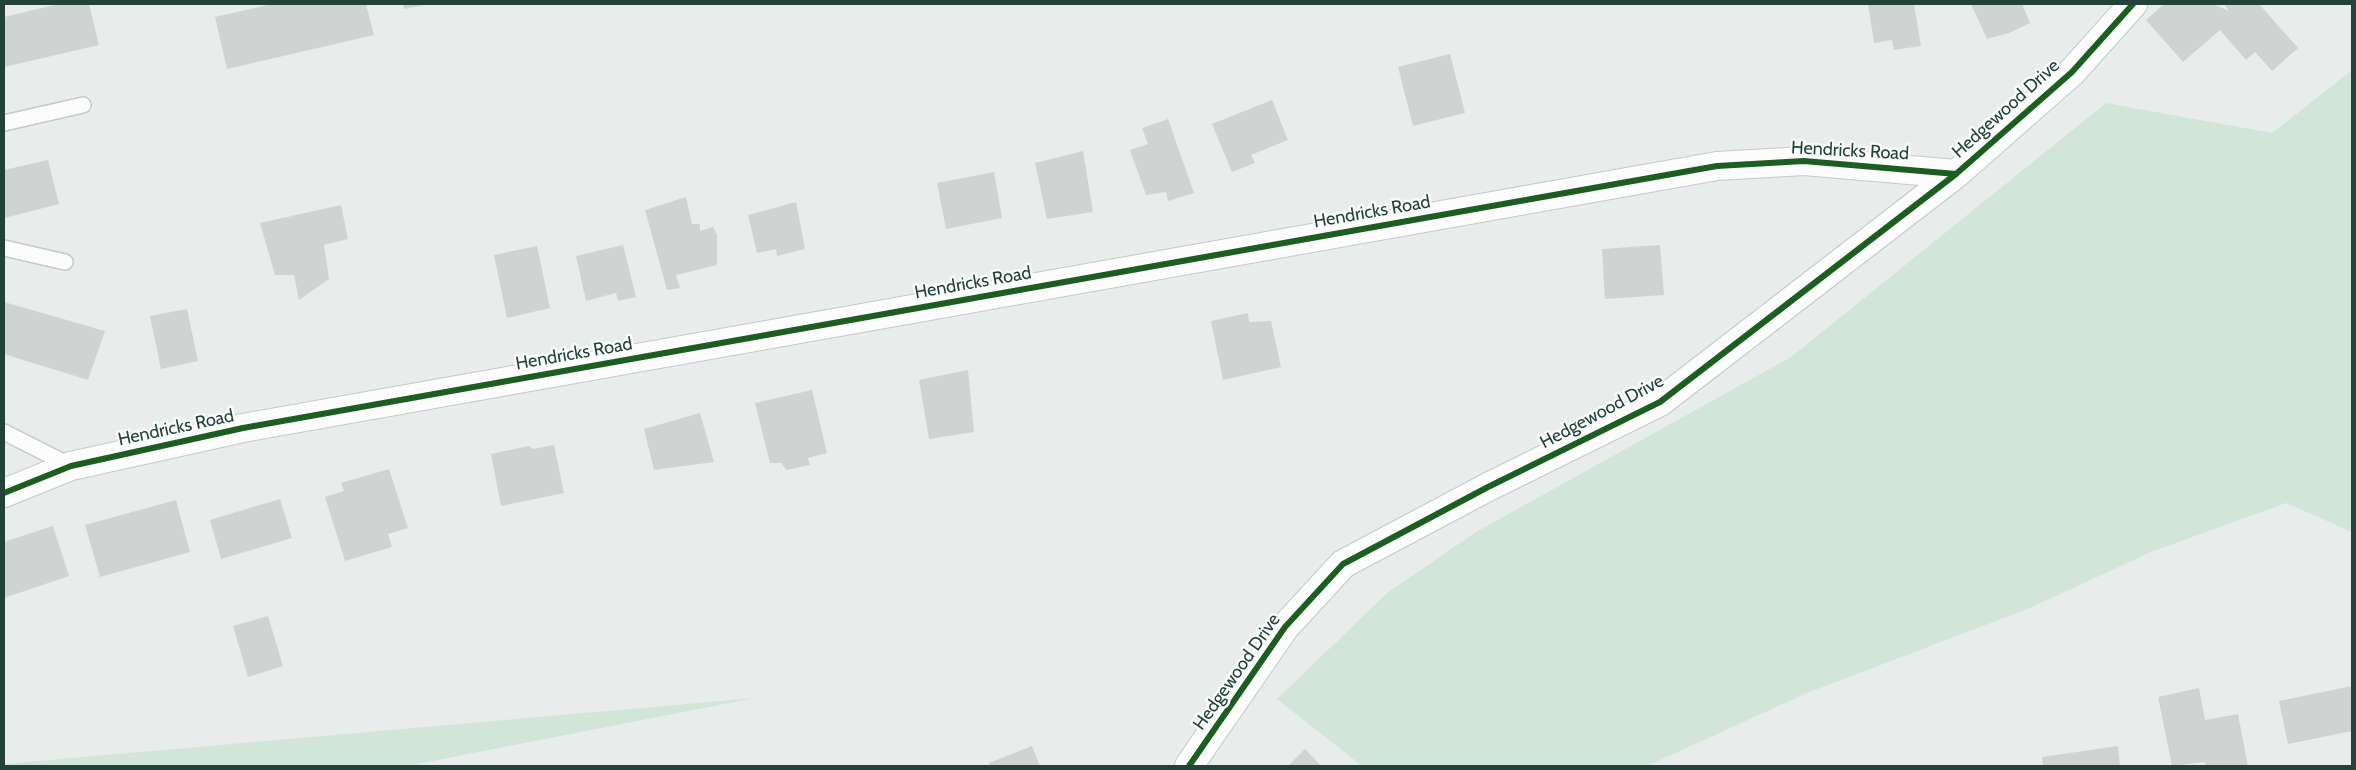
<!DOCTYPE html>
<style>
body{margin:0}
#map{position:relative;width:2356px;height:770px;overflow:hidden;background:#e8edeb;font-family:Cabin,sans-serif}
canvas{display:block}
.frame{position:absolute;inset:0;border:5px solid #24423a;pointer-events:none}
</style>
<div id="map">
<canvas width="2356" height="770"></canvas>
<div class="frame"></div>
</div>
<script>
const g = document.querySelector('canvas').getContext('2d');
g.lineJoin = 'round';
function fillPath(path, color) { g.fillStyle = color; g.fill(path, 'evenodd'); }
const shape = rows => new Path2D(rows.map(r => 'M' + r).join(''));
function strokePath(path, color, width, dash) { g.strokeStyle = color; g.lineWidth = width; g.lineCap = dash ? 'butt' : 'round'; g.setLineDash(dash || []); g.stroke(path); }
function write(font, color, halo, rows, align = 'center') {
  g.font = font + ' Cabin,sans-serif'; g.lineWidth = 5; g.setLineDash([]); g.textBaseline = 'middle'; g.strokeStyle = halo; g.fillStyle = color; for (const [text, x, y, turn = 0] of rows) {
    g.save(); g.translate(x, y); g.rotate((+turn || 0) * Math.PI / 180); g.textAlign = isNaN(turn) ? turn : align; if (halo) g.strokeText(text, 0, 0); g.fillText(text, 0, 0); g.restore();
  }
}
const green = shape([
 [2352,70,2352,532,2286,503,2151,552,2030,608,1807,693,1647,766,1362,766,1277,699,1387,593,1476,532,1791,357,2106,103,2272,133],
 [755,698,407,766,4,766,4,764]
]);
const building = shape([
 [59,4,89,4,99,45,4,67,4,17],
 [272,4,366,4,374,35,227,69,215,17],
 [403,4,424,4,424,5,404,9],
 [1868,4,1914,4,1921,46,1894,50,1892,40,1874,43],
 [1971,4,2022,4,2030,23,2009,33,1987,39],
 [2164,4,2213,4,2229,11,2224,4,2259,4,2298,48,2272,71,2255,52,2246,60,2220,30,2183,62,2146,20],
 [1450,54,1465,113,1413,126,1398,67],
 [1272,100,1288,140,1251,155,1255,163,1232,172,1212,124],
 [1168,119,1194,193,1168,201,1166,192,1146,195,1130,150,1148,144,1142,128],
 [1083,151,1093,212,1047,219,1035,163],
 [48,160,59,204,4,218,4,170],
 [994,172,1002,218,946,229,937,183],
 [686,197,692,224,700,224,700,231,713,227,717,235,717,265,676,275,680,288,667,290,645,210],
 [796,202,805,249,777,256,776,249,757,253,748,215],
 [341,205,348,239,324,245,329,279,299,300,294,275,275,275,260,223],
 [623,245,636,297,618,301,616,293,586,301,576,256],
 [1660,245,1664,295,1605,299,1602,249],
 [537,246,550,308,507,318,494,255],
 [4,302,105,331,88,380,4,354],
 [187,309,198,361,161,369,150,316],
 [1248,313,1249,322,1271,321,1281,367,1223,380,1211,321],
 [968,370,974,432,929,439,919,380],
 [812,390,827,453,808,458,810,465,786,470,782,463,770,463,755,403],
 [700,413,714,462,654,470,644,429],
 [554,445,564,493,501,506,491,454,529,446,533,449],
 [389,469,408,528,388,534,392,547,345,561,325,497,344,491,341,483],
 [280,499,292,538,221,559,210,520],
 [176,500,190,552,100,577,85,525],
 [53,526,69,576,4,598,4,542],
 [268,616,283,666,248,677,233,626],
 [2352,686,2352,731,2288,744,2279,701],
 [2199,688,2205,720,2238,714,2248,766,2206,766,2205,762,2172,766,2158,697],
 [1032,746,1040,766,990,766,989,763],
 [2118,746,2120,766,2043,766,2042,757],
 [1305,749,1321,766,1288,766]
]);
const service = shape([
 [4,123,83,105],
 [4,248,65,262],
 [4,432,71,466]
]);
const minor = shape([
 [4,493,71,466,243,428,1717,166,1804,161,1956,174],
 [1189,766,1285,627,1343,564,1488,487,1660,402,1956,174,2072,72,2133,4]
]);
const cycleway = shape([
 [4,493,71,466,243,428,1717,166,1804,161,1956,174],
 [1189,766,1285,627,1343,564,1488,487,1660,402,1956,174,2072,72,2133,4]
]);
const streetNames = [
 ["Hedgewood Drive",2006,109,-42],
 ["Hendricks Road",1850,151,3],
 ["Hendricks Road",1372,212,-10],
 ["Hendricks Road",973,283,-10],
 ["Hendricks Road",574,354,-10],
 ["Hedgewood Drive",1602,412,-28],
 ["Hendricks Road",176,428,-12],
 ["Hedgewood Drive",1237,672,-55]
];
fillPath(green, '#d1e6d8');
fillPath(building, '#cfd4d2');
strokePath(service, '#c5cac8', 18);
strokePath(minor, '#c5cac8', 30);
strokePath(service, '#fcfcfc', 15);
strokePath(minor, '#fcfcfc', 28);
strokePath(cycleway, '#1b5e20', 6);
write('18px', '#24423a', '#f7fbf9', streetNames);
</script>
